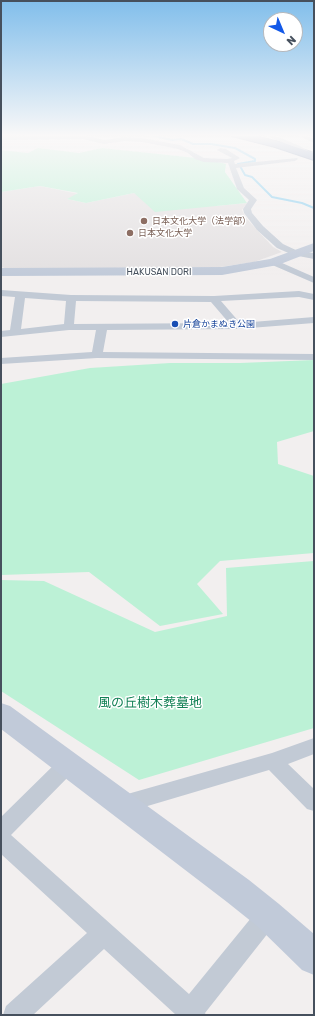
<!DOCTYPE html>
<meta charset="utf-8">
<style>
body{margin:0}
#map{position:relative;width:315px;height:1016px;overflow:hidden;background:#f2efef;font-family:Rubik,sans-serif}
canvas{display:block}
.frame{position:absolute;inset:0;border:2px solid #46505d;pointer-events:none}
.north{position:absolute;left:263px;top:12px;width:40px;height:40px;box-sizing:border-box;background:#fff;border:1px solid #b5b9be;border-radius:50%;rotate:136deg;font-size:11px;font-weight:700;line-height:16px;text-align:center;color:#46505d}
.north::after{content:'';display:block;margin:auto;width:14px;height:18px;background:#1359e8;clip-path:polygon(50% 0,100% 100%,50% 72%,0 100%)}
</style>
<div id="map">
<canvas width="315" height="1016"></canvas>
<div class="frame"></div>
<div class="north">N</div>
</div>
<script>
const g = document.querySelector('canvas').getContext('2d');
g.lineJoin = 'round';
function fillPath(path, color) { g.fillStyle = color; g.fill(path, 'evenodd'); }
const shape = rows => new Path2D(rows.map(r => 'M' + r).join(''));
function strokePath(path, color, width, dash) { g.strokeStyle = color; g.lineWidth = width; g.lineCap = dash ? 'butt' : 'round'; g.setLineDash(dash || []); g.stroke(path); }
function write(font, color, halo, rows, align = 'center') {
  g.font = font + ' Rubik,"Noto Sans JP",sans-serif'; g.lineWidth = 3; g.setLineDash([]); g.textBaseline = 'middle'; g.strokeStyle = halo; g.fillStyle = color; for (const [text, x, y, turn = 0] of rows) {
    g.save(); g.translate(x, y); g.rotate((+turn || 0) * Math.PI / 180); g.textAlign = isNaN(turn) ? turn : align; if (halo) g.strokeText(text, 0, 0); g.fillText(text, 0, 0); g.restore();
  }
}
const education = shape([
 [40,186,79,194,67,199,86,203,134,193,217,206,247,203,242,210,246,218,273,247,282,252,254,262,220,267,8,269,1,267,1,192]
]);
const green = shape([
 [38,148,79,153,102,148,206,159,226,164,225,172,247,203,155,212,134,193,86,203,67,199,78,193,40,186,1,192,1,150,28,153],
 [314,360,314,431,277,442,278,464,314,476,314,553,220,561,197,584,223,614,160,626,89,572,1,575,1,384,90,368,170,363,240,363],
 [314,561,314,728,139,780,1,691,1,580,44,581,155,632,227,616,226,568]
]);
const stream = shape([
 [145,134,172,140,181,139,193,144,211,144,235,148,255,159,255,161,238,164],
 [240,166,245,175,252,177,272,197,302,203,314,208]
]);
const street = shape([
 [262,134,271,134,300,146,310,152,314,151,314,155,306,156,296,148,262,134],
 [296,134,304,134,314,139,314,143,296,134],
 [83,135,104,140,125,137,142,138,180,145,204,158,227,159,232,158,217,150,220,148,226,149,240,158,234,161,235,164,297,158,298,159,295,161,236,168,244,188,257,200,251,209,252,213,263,226,283,244,298,251,314,253,314,259,293,255,277,248,257,230,244,213,243,209,249,200,237,189,228,163,204,162,195,159,188,153,178,149,142,142,125,141,104,144,83,139,1,140,1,136,83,135],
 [273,259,314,277,314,283,270,264,269,262,273,259],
 [1,290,71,295,214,296,299,291,314,294,314,300,299,297,221,301,240,323,314,317,314,323,237,329,107,330,103,352,314,354,314,360,97,358,1,364,1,358,92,352,96,330,69,330,1,337,1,331,10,330,15,297,1,296,1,290],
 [25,298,66,301,64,324,21,329,25,298],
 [76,301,211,302,229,323,74,324,76,301],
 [314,738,314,754,288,764,314,789,314,811,307,809,269,770,124,813,117,811,114,804,117,797,124,795,272,753,314,738],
 [68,755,75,758,78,764,75,770,11,835,189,994,260,907,268,904,276,907,279,915,276,923,205,1013,206,1015,176,1015,104,949,33,1015,3,1015,6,1006,87,933,1,854,1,817,61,758,68,755]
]);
const secondary = shape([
 [314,243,314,251,278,265,222,275,1,276,1,268,222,267,270,259,314,243],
 [1,703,10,706,249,880,279,904,314,934,314,975,302,970,257,926,227,902,1,729,1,703]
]);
const highway = shape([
 [231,134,248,134,283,143,314,153,314,160,275,147,232,136,231,134]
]);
const markers = [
 [144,221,4,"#8d6e63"],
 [130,233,4,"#8d6e63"],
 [175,324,4,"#1a4fb4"]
];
const farEducationnames = [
 ["日本文化大学（法学部）",152,221],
 ["日本文化大学",138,233]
];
const farStreetnames = [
 ["HAKUSAN DORI",159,272]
];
const farTransitnames = [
 ["片倉かまぬき公園",183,324]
];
const nearParknames = [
 ["風の丘樹木葬墓地",150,703]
];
fillPath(education, '#e3e0e1');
fillPath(green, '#bcf1d6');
strokePath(stream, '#88ceef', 2);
strokePath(highway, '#7086ab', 2);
fillPath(street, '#c2cad5');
fillPath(secondary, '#c1cad9');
fillPath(highway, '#859bc0');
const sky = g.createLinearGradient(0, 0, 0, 276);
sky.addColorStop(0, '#81beeb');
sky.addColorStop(0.49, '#f9f8f8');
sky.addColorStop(1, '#f9f8f800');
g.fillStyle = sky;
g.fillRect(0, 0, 315, 276);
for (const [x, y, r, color] of markers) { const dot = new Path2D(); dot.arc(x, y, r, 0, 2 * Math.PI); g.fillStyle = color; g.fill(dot); strokePath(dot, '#fff', 1.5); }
write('9px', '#785e54', '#fff', farEducationnames, 'left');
write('9px', '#46505d', '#fff', farStreetnames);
write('9px', '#164399', '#fff', farTransitnames, 'left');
write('13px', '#148257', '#fff', nearParknames);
</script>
